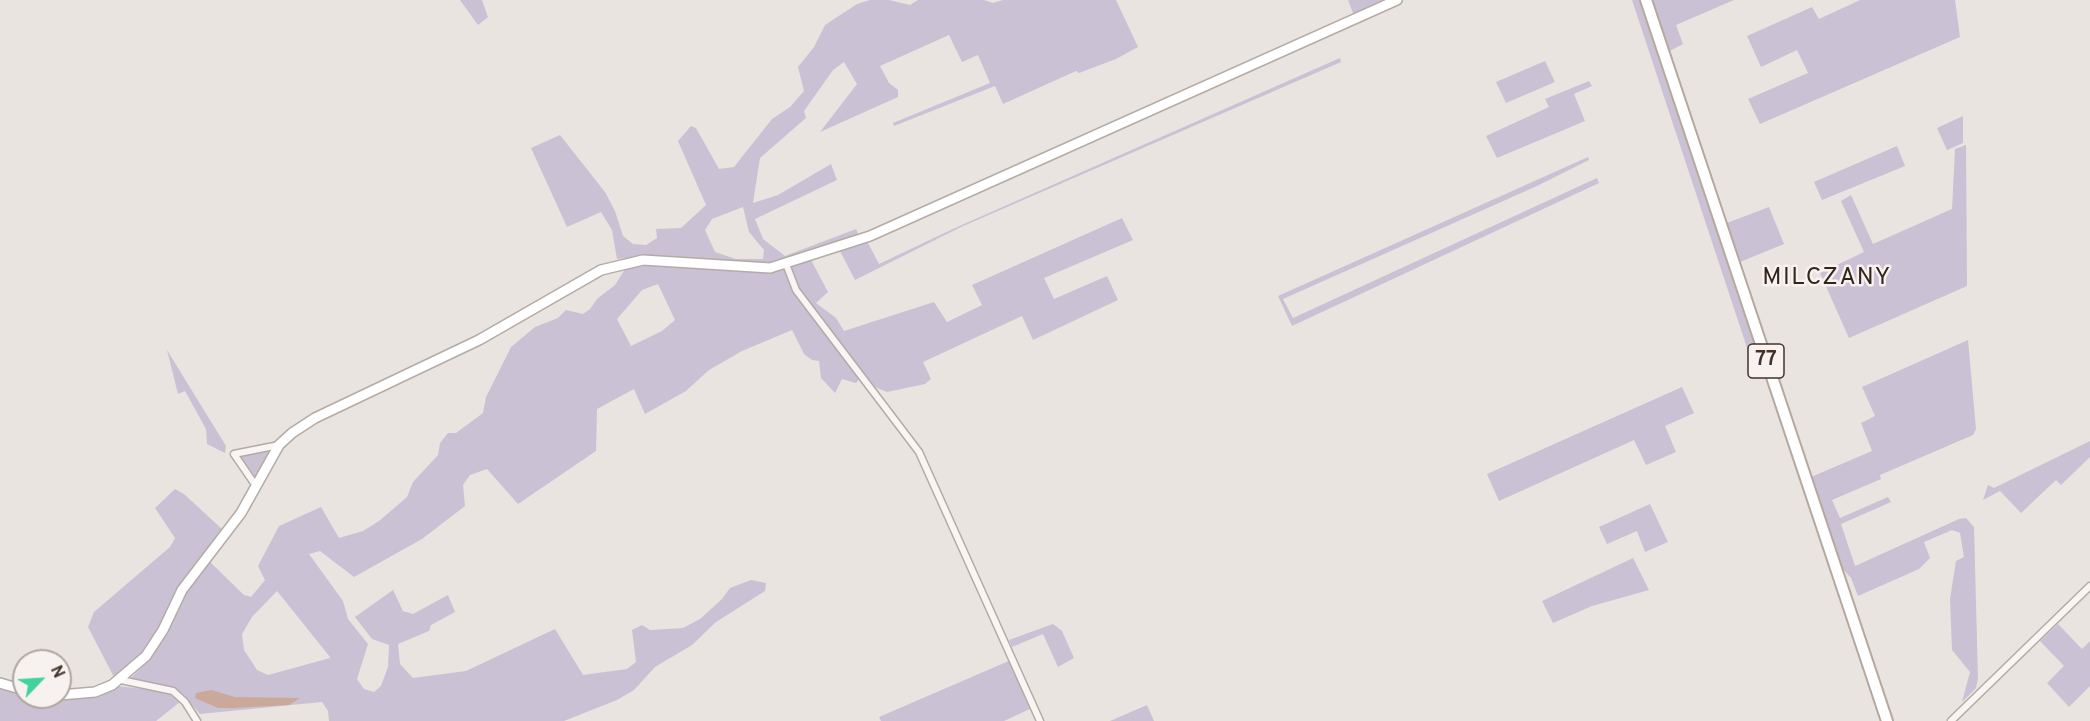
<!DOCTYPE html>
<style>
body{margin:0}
#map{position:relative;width:2090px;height:721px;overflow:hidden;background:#e9e4e0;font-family:Overpass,sans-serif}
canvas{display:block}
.north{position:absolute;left:12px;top:649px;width:60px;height:60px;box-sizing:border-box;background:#f7f2f0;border:2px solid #aea6a0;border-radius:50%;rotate:65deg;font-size:16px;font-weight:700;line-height:24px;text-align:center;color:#413328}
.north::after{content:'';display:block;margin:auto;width:21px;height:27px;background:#42d29d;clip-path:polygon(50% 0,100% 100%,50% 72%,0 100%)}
</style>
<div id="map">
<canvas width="2090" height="721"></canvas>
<div class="north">N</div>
</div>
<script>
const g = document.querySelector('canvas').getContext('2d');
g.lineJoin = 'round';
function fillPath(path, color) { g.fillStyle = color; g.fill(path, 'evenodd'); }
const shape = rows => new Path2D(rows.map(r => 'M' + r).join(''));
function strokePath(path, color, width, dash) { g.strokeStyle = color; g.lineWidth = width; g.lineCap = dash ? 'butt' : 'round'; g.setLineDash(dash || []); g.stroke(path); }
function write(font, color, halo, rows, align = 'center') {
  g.font = font + ' Overpass,sans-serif'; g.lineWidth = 5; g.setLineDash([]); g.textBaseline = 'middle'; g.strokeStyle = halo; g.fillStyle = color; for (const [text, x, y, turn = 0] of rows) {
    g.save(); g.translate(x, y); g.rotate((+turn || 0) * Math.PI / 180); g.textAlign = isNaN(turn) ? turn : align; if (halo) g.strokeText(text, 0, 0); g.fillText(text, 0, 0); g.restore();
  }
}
const green = shape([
 [460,0,482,0,488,17,478,25],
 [870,0,889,0,910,5,918,0,984,0,993,3,1003,0,1116,0,1138,47,1116,59,1079,73,1076,71,1003,104,995,86,894,126,893,123,990,83,978,55,962,62,949,35,880,66,889,83,898,90,898,97,820,132,857,84,844,62,833,70,804,111,806,118,760,158,753,203,778,195,831,164,837,180,755,219,763,239,785,256,856,229,859,236,775,264,660,256,617,259,612,230,601,212,567,227,531,148,560,135,605,192,615,211,623,236,633,244,646,245,657,238,656,229,681,228,706,205,678,141,691,126,696,128,719,169,734,167,772,119,790,107,804,91,798,67,814,47,825,25,857,4],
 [743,207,749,232,764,250,763,259,736,259,715,252,705,230,712,219],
 [1348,0,1389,0,1354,16],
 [1632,0,1639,0,1762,368,1755,369,1750,357],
 [1653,0,1734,0,1676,25,1683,44,1668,52],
 [1860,0,1955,0,1960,37,1760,124,1748,99,1808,73,1797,50,1761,67,1747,36,1812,7,1819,19],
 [1340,58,1341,62,961,227,855,280,839,249,867,241,879,264,955,228],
 [1545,61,1555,82,1506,103,1496,82],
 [1589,81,1592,86,1574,94,1585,121,1497,158,1486,136,1549,107,1545,99],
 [1963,116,1963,143,1947,150,1937,128],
 [1966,145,1967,286,1849,338,1820,273,1864,252,1841,201,1851,195,1873,244,1952,209,1955,149],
 [1897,146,1905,166,1822,200,1814,182],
 [1588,157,1589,160,1537,186,1283,299,1293,318,1597,178,1599,183,1292,326,1278,296],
 [1769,207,1784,244,1740,262,1727,223],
 [1122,218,1133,240,1044,278,1054,299,1107,276,1118,300,1033,340,1022,316,923,362,931,379,925,384,887,392,875,387,808,303,860,378,856,383,842,379,835,393,821,378,819,361,812,360,804,354,792,330,742,351,709,370,686,391,645,414,634,389,597,409,596,451,518,504,487,469,470,475,463,485,465,506,422,539,354,577,320,551,309,554,343,601,348,619,368,644,357,679,364,689,374,692,381,686,388,667,389,645,372,639,355,617,393,590,403,611,413,614,448,595,455,612,431,625,429,631,398,644,400,664,413,678,466,671,555,629,583,675,627,669,636,662,632,630,642,625,650,630,683,628,700,619,722,599,730,588,751,580,766,583,765,591,716,622,692,645,655,667,634,690,617,700,564,721,329,721,328,711,322,702,200,714,182,693,166,686,129,680,149,660,185,591,208,560,244,595,251,597,265,580,258,566,279,526,321,507,339,538,363,531,379,521,407,497,413,482,438,455,440,443,448,433,456,433,483,413,486,397,511,347,535,327,558,318,566,310,583,314,590,309,597,299,615,285,627,266,636,263,749,270,810,258,828,292,816,303,836,318,844,331,934,302,947,322,982,305,972,285],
 [658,284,675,320,662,331,631,346,617,319,642,290],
 [277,591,330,657,330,658,268,675,257,670,244,650,242,634,252,617],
 [1968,340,1976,429,1973,435,1880,475,1881,479,1832,500,1840,518,1888,497,1891,502,1841,524,1855,566,1959,519,1966,518,1974,527,1978,678,1976,688,1962,702,1970,672,1952,650,1950,599,1956,561,1964,557,1960,533,1952,530,1924,542,1930,558,1919,569,1858,596,1851,578,1841,567,1811,477,1872,451,1861,423,1875,416,1862,387],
 [167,350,226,446,225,453,207,444,206,429,185,391,178,394],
 [1682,387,1694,413,1665,426,1676,452,1646,465,1634,440,1499,501,1487,474],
 [2090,441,2090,457,2061,485,2056,480,2021,513,2000,491,1983,500,1988,485,1994,488],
 [271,449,254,480,238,456],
 [175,489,184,494,224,531,159,633,145,652,115,679,88,627,94,612,170,547,175,538,155,508],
 [1650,504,1668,542,1645,552,1637,531,1607,544,1599,527],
 [1633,558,1649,590,1592,606,1553,623,1542,601],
 [1053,624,1062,631,1074,658,1058,667,1043,634,1012,647,1009,640],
 [2058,624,2082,649,2090,641,2090,686,2069,707,2047,683,2064,666,2040,641],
 [1011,660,1032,708,1004,721,881,721,879,717],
 [118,686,168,692,180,702,156,721,0,721,0,687,24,694,24,697,52,699,90,697],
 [1147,705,1154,721,1110,721]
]);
const water = shape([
 [211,690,235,697,300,698,289,705,233,708,218,708,195,698,196,693]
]);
const street = shape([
 [786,264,796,290,919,452,1040,721],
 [256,486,234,454,279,445],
 [121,680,173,691,185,702,197,721],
 [1951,721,2090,586]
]);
const secondary = shape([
 [0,683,24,690],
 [60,695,95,692,112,685,146,656,163,630,182,590,241,513,279,445,292,433,315,418,479,340,601,270,643,260,770,268,870,236,1397,0]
]);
const primary = shape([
 [1646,0,1887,721]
]);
const shields = [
 [1766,361,36]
];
const shieldNames = [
 ["77",1766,361]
];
const quarterNames = [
 ["MILCZANY",1827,279]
];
fillPath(green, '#cbc1d4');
fillPath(water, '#caa89a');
strokePath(street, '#b3aba5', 9);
strokePath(secondary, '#b3aba5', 12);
strokePath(primary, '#b6a89f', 14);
strokePath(street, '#f8f5f3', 6);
strokePath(secondary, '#fff', 9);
strokePath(primary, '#fff', 10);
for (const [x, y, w] of shields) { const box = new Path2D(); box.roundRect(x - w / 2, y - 17, w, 34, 4.5); g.fillStyle = '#f7f2f0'; g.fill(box); strokePath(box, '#413328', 1.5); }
write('bold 20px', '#413328', null, shieldNames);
g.letterSpacing = '1.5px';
write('24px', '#32251a', '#f7f2f0', quarterNames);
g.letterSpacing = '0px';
</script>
